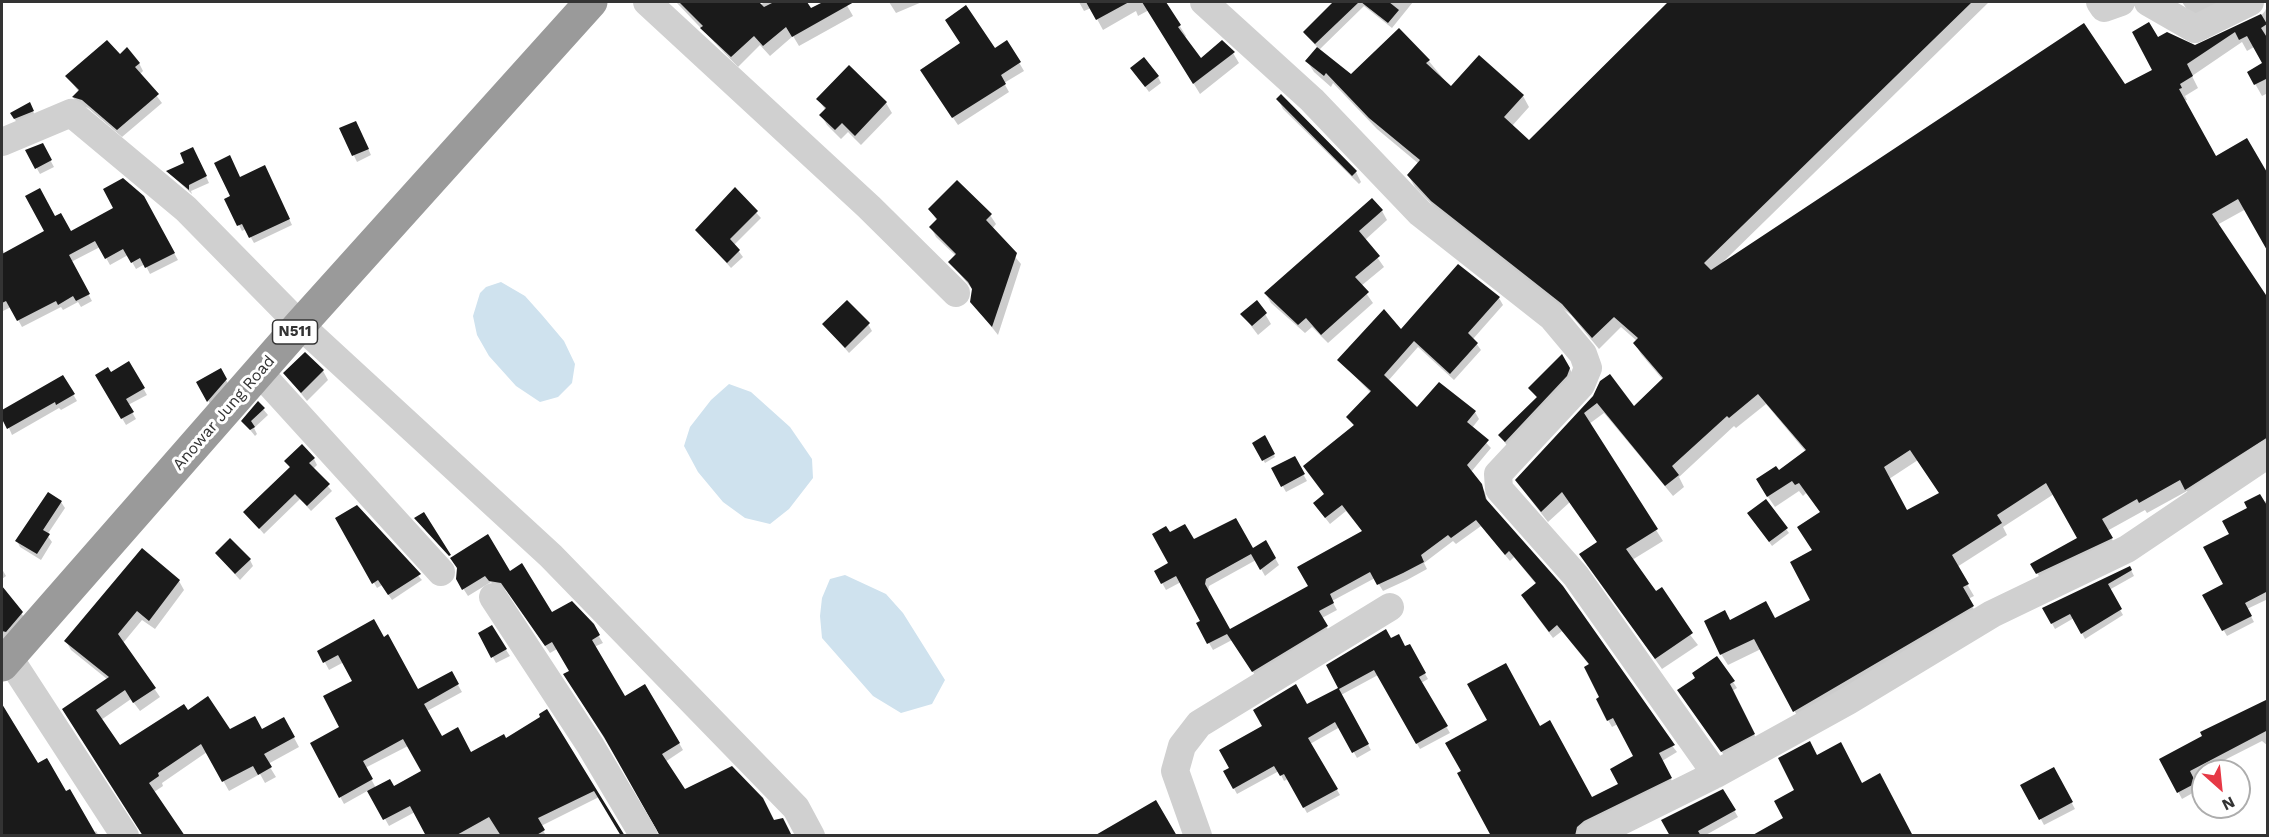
<!DOCTYPE html>
<style>
body{margin:0}
#map{position:relative;width:2269px;height:837px;overflow:hidden;background:#fff;font-family:"Work Sans",sans-serif}
canvas{display:block}
.frame{position:absolute;inset:0;border:3px solid #333;pointer-events:none}
.north{position:absolute;left:2191px;top:759px;width:60px;height:60px;box-sizing:border-box;background:#fff;border:2px solid #adadad;border-radius:50%;rotate:153deg;font-size:16px;font-weight:700;line-height:24px;text-align:center;color:#333}
.north::after{content:'';display:block;margin:auto;width:21px;height:27px;background:#e63946;clip-path:polygon(50% 0,100% 100%,50% 72%,0 100%)}
</style>
<div id="map">
<canvas width="2269" height="837"></canvas>
<div class="frame"></div>
<div class="north">N</div>
</div>
<script>
const g = document.querySelector('canvas').getContext('2d');
g.lineJoin = 'round';
function fillPath(path, color) { g.fillStyle = color; g.fill(path, 'evenodd'); }
const shape = rows => new Path2D(rows.map(r => 'M' + r).join(''));
function strokePath(path, color, width, dash) { g.strokeStyle = color; g.lineWidth = width; g.lineCap = dash ? 'butt' : 'round'; g.setLineDash(dash || []); g.stroke(path); }
function write(font, color, halo, rows, align = 'center') {
  g.font = font + ' "Work Sans",sans-serif'; g.lineWidth = 6; g.setLineDash([]); g.textBaseline = 'middle'; g.strokeStyle = halo; g.fillStyle = color; for (const [text, x, y, turn = 0] of rows) {
    g.save(); g.translate(x, y); g.rotate((+turn || 0) * Math.PI / 180); g.textAlign = isNaN(turn) ? turn : align; if (halo) g.strokeText(text, 0, 0); g.fillText(text, 0, 0); g.restore();
  }
}
const water = shape([
 [501,282,525,296,542,315,564,341,575,364,572,383,558,397,540,402,516,386,489,356,477,335,473,316,480,293,486,287],
 [729,384,751,392,790,427,812,459,813,478,789,509,770,524,745,518,723,502,698,472,684,446,690,427,711,400],
 [845,575,886,594,903,613,945,680,932,704,901,713,873,696,822,638,820,616,822,598,830,579]
]);
const shadow = shape([
 [676,2,757,2,760,5,765,2,805,2,810,10,826,2,845,2,853,16,799,46,793,36,770,56,760,45,738,67],
 [889,2,922,2,896,13],
 [1079,2,1165,2,1186,36,1184,38,1201,61,1233,53,1239,63,1200,94,1149,10,1138,16,1136,11,1103,30,1091,8,1084,11],
 [1334,2,1413,2,1392,28,1364,6,1319,50,1351,76,1428,60,1451,88,1523,96,1529,107,1512,126,1529,142,1670,2,1989,2,1723,262,2125,86,2154,70,2158,39,2195,47,2259,18,2265,11,2268,4,2268,93,2262,96,2249,73,2264,64,2254,47,2247,51,2242,42,2192,76,2198,88,2185,96,2187,100,2184,101,2246,209,2217,225,2268,300,2268,450,2193,500,2187,491,2147,513,2145,510,2107,531,2118,549,2044,585,2032,564,2079,539,2054,494,2003,527,2007,535,1957,567,1974,596,1968,599,1979,618,1801,723,1761,649,1728,665,1721,654,1730,622,1775,620,1812,600,1814,551,1821,513,1806,493,1803,496,1799,491,1775,507,1764,491,1778,472,1806,452,1766,404,1736,428,1734,426,1679,477,1684,487,1673,496,1604,413,1589,424,1663,541,1632,560,1698,645,1662,669,1581,555,1598,543,1570,502,1548,522,1517,482,1594,397,1634,408,1663,380,1641,354,1635,343,1637,341,1621,327,1599,349,1571,315,1439,212,1415,187,1408,175,1419,164,1377,129,1333,83,1331,87,1314,72,1307,61,1318,48,1304,33],
 [1918,460,1940,494,1907,512,1889,479],
 [2182,2,2243,2,2203,21,2190,14],
 [1007,42,1024,71,1004,83,1009,92,958,125,926,78,962,44,994,50],
 [119,56,139,63,143,71,140,74,162,103,122,137,88,108,78,105,73,97,79,92,67,76],
 [849,67,886,103,892,113,861,145,848,132,841,139,827,125,821,115,826,111,818,99],
 [1136,74,1158,77,1161,83,1149,92],
 [1278,99,1356,172,1361,182,1359,184,1283,109],
 [29,104,36,117,18,125,12,114],
 [341,129,359,129,371,155,357,162],
 [42,145,54,167,40,174,27,151],
 [196,155,209,183,191,191,192,194,168,172],
 [267,172,292,225,254,243,246,229,242,231,226,200,232,197,240,178],
 [735,190,761,218,734,245,743,257,731,268,697,230],
 [143,197,178,260,150,274,145,264,136,269,128,255,110,265,100,247,71,262,92,301,81,307,78,302,63,310,61,307,22,327,11,307,3,311,2,248,5,254,46,232,54,218,70,233],
 [930,209,990,215,996,224,992,229,1021,264,998,335,971,301,973,290,950,262,956,256,936,237,931,227,937,221],
 [1382,211,1387,220,1365,240,1384,267,1361,286,1373,303,1328,343,1312,327,1305,333,1271,303,1266,294],
 [1499,298,1503,305,1473,339,1481,350,1454,380,1418,347,1388,381,1417,410,1475,412,1479,419,1472,428,1491,448,1471,472,1485,492,1488,504,1677,752,1662,761,1674,785,1580,836,1493,836,1539,727,1592,799,1620,784,1635,757,1618,724,1612,727,1608,720,1590,666,1562,631,1553,638,1526,602,1536,584,1514,557,1510,561,1481,526,1456,544,1453,541,1424,563,1427,569,1407,580,1383,591,1375,578,1332,601,1337,610,1322,618,1330,633,1257,678,1232,640,1213,650,1198,624,1202,622,1181,582,1166,590,1156,572,1170,564,1169,534,1252,550,1266,542,1279,565,1265,576,1256,560,1209,586,1208,592,1229,630,1310,587,1363,532,1346,511,1330,524,1319,510,1354,426,1348,417,1371,393,1339,360,1401,331],
 [1242,314,1265,314,1271,324,1258,335],
 [824,324,868,324,872,331,849,353],
 [305,354,323,371,328,380,307,401,291,381],
 [129,363,147,395,128,405,136,419,126,425,97,375,110,374],
 [1567,363,1573,375,1509,448,1500,436,1537,398,1530,388],
 [220,370,230,387,212,407,198,383],
 [63,377,77,401,61,410,59,408,12,435,2,412],
 [258,403,268,415,254,428,257,434,255,436,243,421],
 [1264,437,1275,457,1265,463,1254,443],
 [1294,458,1307,481,1286,492,1273,469],
 [314,459,317,465,313,469,332,491,311,511,300,499,264,534,245,512,291,469,286,461],
 [2268,499,2268,599,2247,609,2254,622,2227,636,2204,596,2225,585,2231,534],
 [61,502,65,508,47,535,52,542,41,560,20,547,17,541],
 [357,506,422,580,392,600,382,585,377,588,337,519],
 [1752,518,1786,529,1789,533,1772,546],
 [217,554,250,560,253,566,240,580],
 [2130,568,2134,576,2109,590,2123,615,2085,639,2074,618,2055,629,2044,609],
 [2,569,6,576,2,579],
 [510,573,552,614,597,633,603,643,594,647,625,698,679,743,683,750,665,762,660,828,565,675,571,671,557,649,550,653,507,590,495,588,491,582,468,596,457,579],
 [179,581,184,590,155,629,142,620,123,643,160,697,140,711,131,699,101,720,120,747,188,712,229,731,262,730,284,719,299,747,268,764,276,777,265,783,260,774,229,791,207,752,162,783,163,786,154,792,69,718,107,679,71,650,66,641],
 [2,588,27,621,2,640],
 [373,621,417,691,451,673,462,692,427,711,441,738,471,754,506,740,542,718,599,797,541,826,546,836,427,836,415,812,389,826,369,790,344,804,312,744,341,728,354,681,344,662,329,670,319,651],
 [408,746,423,772,393,788,376,788,365,768],
 [491,627,510,656,496,663,480,634],
 [1391,640,1405,648,1409,646,1428,679,1421,683,1450,733,1420,749,1378,675,1341,695,1371,750,1357,758,1340,727,1310,744,1340,795,1307,813,1288,779,1284,781,1279,771,1237,794,1225,772,1306,706,1340,688],
 [1733,682,1737,688,1732,691,1757,740,1726,758,1683,697],
 [2268,704,2268,746,2262,741,2203,771,2192,778,2198,790,2182,799,2161,759],
 [9,721,37,765,65,793,94,833,96,831,99,836,2,836,2,725],
 [2054,769,2075,809,2044,825,2023,785],
 [1723,791,1738,817,1704,836,1671,836]
]);
const building = shape([
 [679,2,759,2,764,7,774,2,807,2,811,8,823,2,854,2,792,37,786,27,763,46,754,36,731,57,700,28,703,26],
 [1086,2,1129,2,1096,20],
 [1142,2,1166,2,1181,25,1178,27,1201,58,1222,40,1235,52,1193,84],
 [1333,2,1359,2,1315,44,1303,32],
 [1361,2,1389,2,1399,10,1388,23],
 [1668,2,1972,2,1704,263,1711,270,2084,23,2125,84,2152,70,2132,32,2149,22,2158,37,2167,32,2195,45,2261,14,2267,24,2261,28,2268,39,2268,78,2254,85,2247,72,2262,63,2247,36,2239,40,2235,32,2187,64,2193,76,2180,84,2182,88,2179,89,2216,156,2247,138,2268,174,2268,252,2238,199,2212,214,2268,298,2268,437,2185,490,2180,480,2139,503,2137,499,2102,519,2113,538,2036,574,2030,564,2077,538,2046,483,1997,515,2002,523,1952,555,1969,584,1963,587,1974,606,1793,712,1754,639,1720,655,1704,621,1725,610,1730,620,1766,601,1775,618,1810,600,1790,562,1812,550,1797,527,1820,512,1799,483,1795,485,1792,481,1767,497,1756,479,1776,466,1779,470,1806,450,1758,394,1729,418,1727,416,1672,466,1679,475,1665,486,1597,403,1584,413,1658,529,1626,549,1656,591,1662,587,1693,633,1655,659,1579,554,1597,542,1562,492,1541,512,1515,480,1593,396,1600,381,1610,374,1634,406,1663,378,1633,343,1638,338,1614,317,1592,338,1562,304,1431,201,1407,175,1420,160,1369,118,1326,73,1324,76,1305,61,1317,47,1351,74,1399,28,1430,60,1426,63,1451,86,1479,55,1524,95,1504,117,1529,140],
 [1910,450,1939,493,1907,510,1884,467],
 [966,5,995,48,1007,40,1021,62,1001,75,1006,84,952,118,920,70,960,43,945,20],
 [107,40,120,54,127,47,140,63,135,67,159,94,117,130,82,100,72,97,79,90,65,76],
 [1144,57,1159,76,1145,87,1130,68],
 [849,65,887,102,855,136,842,123,835,130,819,115,826,108,816,99],
 [1281,94,1357,171,1352,176,1276,99],
 [30,102,34,111,14,119,10,113],
 [356,121,369,149,352,156,339,128],
 [43,143,52,160,35,169,25,150],
 [193,147,207,176,189,185,189,190,166,171,184,163,180,153],
 [230,155,240,177,265,165,290,219,249,238,242,224,237,226,224,199,230,196,214,163],
 [123,178,144,196,175,253,145,268,140,258,131,263,123,249,105,259,95,241,69,255,90,294,76,301,73,296,58,305,56,301,17,321,6,301,2,303,2,254,44,231,25,196,40,188,55,216,61,213,71,231,113,208,103,189],
 [957,180,992,214,986,220,1017,253,992,327,970,302,972,289,968,282,948,262,956,254,929,227,937,219,928,209],
 [735,187,758,211,730,239,740,250,727,263,695,230],
 [1372,198,1383,210,1359,231,1380,256,1355,277,1369,292,1321,335,1306,318,1298,325,1264,293],
 [1458,264,1500,297,1468,333,1478,343,1450,374,1414,341,1384,375,1417,407,1439,382,1476,411,1467,422,1489,440,1467,465,1482,484,1486,499,1563,586,1675,745,1659,753,1672,778,1584,821,1577,827,1575,836,1491,836,1457,773,1461,771,1445,743,1487,720,1467,684,1506,663,1540,726,1550,720,1592,797,1618,784,1610,769,1633,756,1613,718,1607,721,1596,699,1599,697,1584,667,1589,664,1557,625,1549,632,1521,595,1536,583,1509,551,1505,555,1476,520,1451,538,1448,535,1421,555,1424,562,1403,573,1377,585,1370,572,1330,594,1334,603,1319,611,1328,626,1252,672,1227,634,1207,644,1196,623,1200,621,1176,576,1161,584,1154,571,1168,563,1152,534,1166,526,1170,532,1185,524,1194,539,1236,518,1253,548,1266,540,1276,558,1260,570,1251,554,1206,579,1205,584,1230,629,1308,586,1297,567,1362,531,1342,505,1325,518,1313,503,1324,494,1303,466,1354,425,1346,417,1371,391,1337,360,1384,309,1401,329],
 [847,300,870,323,845,348,822,324],
 [1257,300,1267,313,1252,326,1240,314],
 [305,352,324,370,301,393,283,373],
 [1562,354,1570,368,1567,376,1505,442,1498,435,1537,397,1528,388],
 [129,361,145,388,126,399,134,412,121,419,95,375,108,367,111,372],
 [221,368,227,379,207,402,196,382],
 [63,375,75,394,56,405,55,402,7,429,2,419,2,410],
 [258,401,265,408,251,421,255,427,250,430,241,421],
 [1265,435,1275,454,1262,461,1252,443],
 [302,444,315,458,309,463,330,484,307,506,295,494,259,529,243,512,290,467,284,461],
 [1295,456,1305,474,1281,487,1271,468],
 [48,492,62,501,43,530,50,534,37,554,15,541],
 [2260,494,2268,507,2268,591,2245,603,2252,616,2222,631,2202,595,2223,584,2203,547,2229,534,2222,521,2247,508,2244,502],
 [1766,499,1788,528,1769,542,1747,513],
 [357,505,421,574,388,595,378,580,372,584,335,518],
 [424,512,451,555,449,556,414,518],
 [488,534,510,571,522,563,552,612,572,601,594,624,600,635,592,640,625,696,645,684,680,743,662,754,685,789,732,766,763,798,774,820,783,818,792,836,660,836,604,737,563,674,569,671,552,642,545,646,501,583,489,581,485,576,462,590,456,579,457,568,450,558],
 [230,538,251,559,235,574,215,553],
 [142,548,180,580,149,621,137,611,118,634,156,688,133,703,125,690,96,710,120,745,184,704,188,710,208,696,230,729,255,716,262,729,284,717,295,737,264,754,272,767,258,775,253,766,222,782,201,744,158,773,159,776,149,783,185,836,143,836,62,709,109,677,64,641],
 [2130,566,2132,570,2108,584,2122,609,2081,634,2070,614,2051,624,2042,608],
 [2,586,23,612,6,632,2,631],
 [374,619,384,637,388,634,418,689,452,671,459,684,424,704,442,736,458,727,471,752,504,734,506,738,540,717,539,714,547,709,625,836,621,836,594,791,538,818,545,830,535,836,501,836,489,817,455,836,426,836,410,806,383,820,367,791,390,779,394,786,421,771,403,739,363,761,373,779,339,798,310,743,339,727,323,696,352,681,338,655,323,663,317,651],
 [492,625,507,649,491,658,478,633],
 [1386,629,1391,638,1399,634,1405,646,1410,644,1426,673,1419,677,1448,726,1416,744,1374,670,1339,689,1369,744,1352,753,1335,722,1308,738,1338,789,1303,808,1284,774,1280,776,1274,766,1233,789,1223,771,1229,768,1219,750,1262,726,1253,710,1296,684,1307,704,1338,688,1326,665],
 [1717,656,1735,681,1730,684,1755,734,1721,752,1677,690,1695,678,1692,673],
 [2268,699,2268,730,2190,771,2196,783,2177,793,2159,759,2202,736,2200,732],
 [2,704,38,763,47,758,66,791,70,789,97,836,2,836],
 [1810,741,1817,755,1841,742,1862,783,1880,773,1913,836,1751,836,1783,818,1774,801,1794,790,1778,758],
 [2054,767,2073,802,2039,820,2020,785],
 [1723,789,1736,810,1698,831,1701,836,1670,836,1661,820],
 [1156,800,1177,836,1094,836]
]);
const minor = shape([
 [647,2,869,207,956,293],
 [1204,2,1312,100,1420,213,1552,317,1583,354,1588,368,1581,385,1498,474,1499,489,1576,576,1716,774],
 [2100,2,2104,8,2121,2],
 [2148,2,2195,29,2250,2],
 [2,142,71,113,186,209,300,325,551,556,796,808,811,836],
 [260,373,441,572],
 [493,597,590,745,644,836],
 [2,647,125,836],
 [1198,836,1175,771,1182,746,1199,724,1390,607],
 [1591,836,1716,774,1848,701,1992,614,2127,549,2268,454]
]);
const highway = shape([
 [2,665,300,325,591,2]
]);
const shields = [
 [295,332,45]
];
const shieldNames = [
 ["N511",295,332]
];
const streetNames = [
 ["Anowar Jung Road",224,413,-49]
];
fillPath(water, '#cfe2ee');
fillPath(shadow, '#0003');
fillPath(building, '#1a1a1a');
strokePath(minor, '#d0d0d0', 28);
strokePath(highway, '#9a9a9a', 33);
for (const [x, y, w] of shields) { const box = new Path2D(); box.roundRect(x - w / 2, y - 12, w, 24, 4.5); g.fillStyle = '#fff'; g.fill(box); strokePath(box, '#333', 1.5); }
write('bold 15px', '#333', null, shieldNames);
write('16px', '#333', '#fff', streetNames);
</script>
